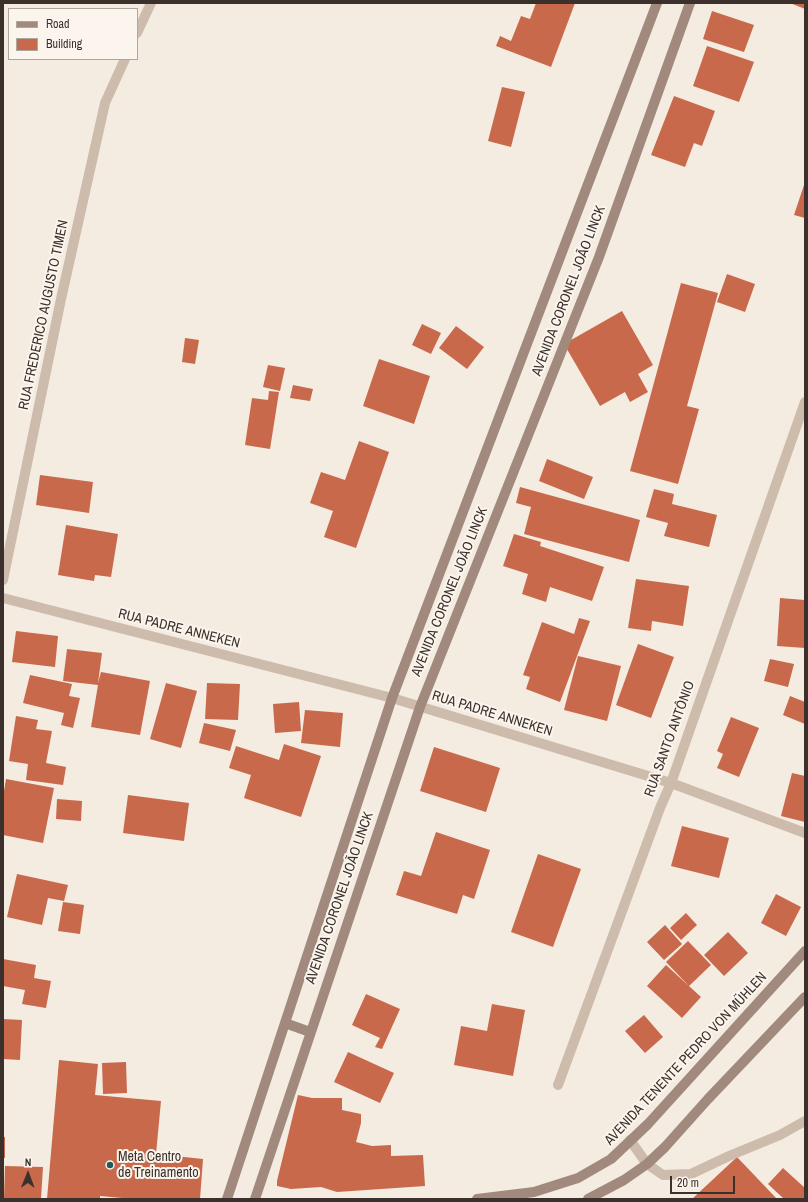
<!DOCTYPE html>
<meta charset="utf-8">
<style>
body{margin:0}
#map{position:relative;width:808px;height:1202px;overflow:hidden;background:#f4ebe1;font-family:"Archivo Narrow",sans-serif}
canvas{display:block}
.frame{position:absolute;inset:0;border:4px solid #3b302b;pointer-events:none}
.legend{position:absolute;left:8px;top:8px;width:130px;height:52px;box-sizing:border-box;background:#fbf5ee;border:1px solid #aea6a0;margin:0;padding:5px 7px;list-style:none;font-size:12px;color:#3b302b}
.legend li{display:flex;align-items:center;gap:8px;height:20px}
.legend b{width:20px;border:1px solid #aea6a0}
.north{position:absolute;left:8px;top:1154px;width:40px;height:40px;-webkit-text-stroke:3px #fbf5ee;paint-order:stroke;rotate:1deg;font-size:11px;font-weight:700;line-height:16px;text-align:center;color:#3b302b}
.north::after{content:'';display:block;margin:auto;width:14px;height:18px;background:#3b302b;clip-path:polygon(50% 0,100% 100%,50% 72%,0 100%)}
.scale{position:absolute;left:670px;top:1176px;width:65px;height:18px;box-sizing:border-box;border:2px solid #3b302b;border-top:0;padding-left:5px;font-size:12px;line-height:14px;white-space:nowrap;color:#3b302b;-webkit-text-stroke:3px #fbf5ee;paint-order:stroke}
</style>
<div id="map">
<canvas width="808" height="1202"></canvas>
<div class="frame"></div>
<ul class="legend">
<li><b style="height:5px;background:#a18a7d"></b>Road</li>
<li><b style="height:11px;background:#c8694b"></b>Building</li>
</ul>
<div class="north">N</div>
<div class="scale">20 m</div>
</div>
<script>
const g = document.querySelector('canvas').getContext('2d');
g.lineJoin = 'round';
function fillPath(path, color) { g.fillStyle = color; g.fill(path, 'evenodd'); }
const shape = rows => new Path2D(rows.map(r => 'M' + r).join(''));
function strokePath(path, color, width, dash) { g.strokeStyle = color; g.lineWidth = width; g.lineCap = dash ? 'butt' : 'round'; g.setLineDash(dash || []); g.stroke(path); }
function write(font, color, halo, rows, align = 'center') {
  g.font = font + ' "Archivo Narrow",sans-serif'; g.lineWidth = 4; g.setLineDash([]); g.textBaseline = 'middle'; g.strokeStyle = halo; g.fillStyle = color; for (const [text, x, y, turn = 0] of rows) {
    g.save(); g.translate(x, y); g.rotate((+turn || 0) * Math.PI / 180); g.textAlign = isNaN(turn) ? turn : align; if (halo) g.strokeText(text, 0, 0); g.fillText(text, 0, 0); g.restore();
  }
}
const building = shape([
 [536,3,575,3,551,67,496,46,500,36,511,41,521,16,530,19],
 [790,3,805,3,805,9],
 [712,11,754,25,744,52,703,39],
 [707,46,754,62,739,102,693,86],
 [502,87,525,92,511,147,488,141],
 [674,96,715,111,702,146,694,143,685,167,651,155],
 [805,182,805,218,794,215],
 [727,274,755,284,745,312,717,302],
 [681,283,718,293,687,406,699,409,678,484,630,471],
 [622,311,653,365,638,374,648,392,630,402,625,392,600,406,564,344],
 [422,324,441,333,431,354,412,345],
 [456,326,484,347,467,369,439,348],
 [185,338,199,340,195,364,182,362],
 [379,359,430,376,414,424,363,406],
 [268,365,285,368,280,391,263,387],
 [293,385,313,389,310,401,290,398],
 [269,391,279,392,270,449,245,445,252,398,268,400],
 [359,441,389,452,356,548,324,537,333,511,310,503,321,472,345,480],
 [547,459,593,477,584,499,539,481],
 [40,475,93,482,89,513,36,505],
 [520,487,640,520,629,562,524,534,531,507,516,503],
 [654,489,674,494,672,504,717,515,709,547,664,536,668,523,646,517],
 [66,525,118,534,111,577,95,575,94,581,58,575],
 [514,534,541,542,540,546,604,567,592,601,550,587,546,602,522,594,528,574,503,566],
 [636,579,689,586,683,626,652,621,651,631,628,628],
 [780,598,805,600,805,648,777,646],
 [579,618,590,621,560,702,526,689,530,677,523,675,542,622,574,634],
 [16,631,58,636,55,667,12,662],
 [638,644,674,657,651,718,616,705],
 [67,649,102,653,98,683,101,672,150,681,140,735,91,727,98,685,63,681],
 [578,656,621,666,607,721,564,710],
 [770,659,794,664,788,687,764,681],
 [30,675,72,684,69,696,80,698,73,728,61,725,64,713,23,703],
 [166,683,197,691,181,748,150,739],
 [207,683,240,684,238,720,205,719],
 [790,696,805,702,805,724,783,715],
 [299,702,301,731,275,733,273,704],
 [305,710,343,713,340,747,301,743],
 [16,716,38,720,36,729,52,731,46,763,66,767,63,785,26,780,28,764,9,761],
 [731,717,759,728,739,777,717,768,723,754,717,751],
 [204,723,236,730,230,751,199,743],
 [284,744,321,756,301,817,244,798,251,775,229,768,236,746,279,760],
 [434,747,500,768,486,812,420,791],
 [792,773,805,776,805,822,781,816],
 [6,779,54,788,43,843,3,835,3,797],
 [128,795,189,803,184,841,123,833],
 [57,799,82,801,81,821,56,819],
 [682,826,729,838,719,878,671,866],
 [436,832,490,850,474,899,463,895,457,914,396,895,404,871,421,876],
 [538,854,581,869,553,947,511,932],
 [17,874,68,885,64,901,48,898,42,925,7,917],
 [776,894,801,907,786,936,761,923],
 [63,902,84,905,80,934,58,931],
 [686,913,697,925,681,940,670,928],
 [665,925,682,944,664,960,647,942],
 [728,932,748,953,724,976,704,955],
 [688,941,711,965,689,986,666,962],
 [3,959,36,965,34,978,51,981,46,1008,22,1004,25,990,3,986],
 [666,965,701,997,682,1018,647,986],
 [366,994,400,1009,382,1049,375,1047,380,1038,352,1025],
 [492,1004,525,1010,513,1076,454,1065,461,1026,487,1031],
 [644,1015,663,1037,645,1053,625,1031],
 [3,1019,22,1020,20,1060,3,1059],
 [348,1052,394,1073,380,1103,334,1082],
 [59,1060,98,1064,95,1095,161,1101,156,1154,203,1159,200,1199,122,1199,122,1198,100,1196,100,1199,47,1199],
 [126,1062,127,1093,103,1094,102,1063],
 [298,1095,312,1098,342,1098,342,1110,361,1114,361,1123,356,1142,372,1146,391,1145,391,1156,423,1155,425,1186,337,1192,321,1187,291,1189,277,1186,277,1181],
 [3,1137,5,1137,5,1158,3,1158],
 [737,1157,777,1199,692,1199],
 [5,1166,43,1167,41,1199,4,1199],
 [783,1168,805,1188,805,1198,804,1199,784,1199,768,1184]
]);
const minor = shape([
 [3,598,392,698,671,783,805,833],
 [558,1085,660,808,671,783,805,402],
 [630,1140,647,1164,663,1175,691,1174,729,1156,780,1135,805,1121]
]);
const tertiary = shape([
 [137,33,151,3],
 [3,580,61,299,105,103,125,59]
]);
const secondary = shape([
 [285,1023,310,1032],
 [227,1199,392,698,657,3],
 [255,1199,420,707,599,257,690,3],
 [477,1199,534,1192,578,1178,611,1159,648,1124,805,951],
 [588,1199,624,1180,647,1164,665,1147,708,1099,805,997]
]);
const markers = [
 [110,1165,4,"#1f5a5e"]
];
const streetNames = [
 ["AVENIDA CORONEL JOÃO LINCK",569,291,-69],
 ["RUA FREDERICO AUGUSTO TIMEN",44,315,-78],
 ["AVENIDA CORONEL JOÃO LINCK",450,592,-68],
 ["RUA PADRE ANNEKEN",179,629,14],
 ["RUA PADRE ANNEKEN",492,714,17],
 ["RUA SANTO ANTÔNIO",670,739,-70],
 ["AVENIDA CORONEL JOÃO LINCK",340,898,-71],
 ["AVENIDA TENENTE PEDRO VON MÜHLEN",686,1059,-47]
];
const poiNames = [
 ["Meta Centro",118,1157],
 ["de Treinamento",118,1173]
];
fillPath(building, '#c8694b');
strokePath(minor, '#cdbbac', 10);
strokePath(tertiary, '#cdbbac', 10);
strokePath(secondary, '#a18a7d', 10);
for (const [x, y, r, color] of markers) { const dot = new Path2D(); dot.arc(x, y, r, 0, 2 * Math.PI); g.fillStyle = color; g.fill(dot); strokePath(dot, '#fbf5ee', 1.5); }
write('14px', '#3b302b', '#fbf5ee', streetNames);
write('14px', '#3b302b', '#fbf5ee', poiNames, 'left');
</script>
